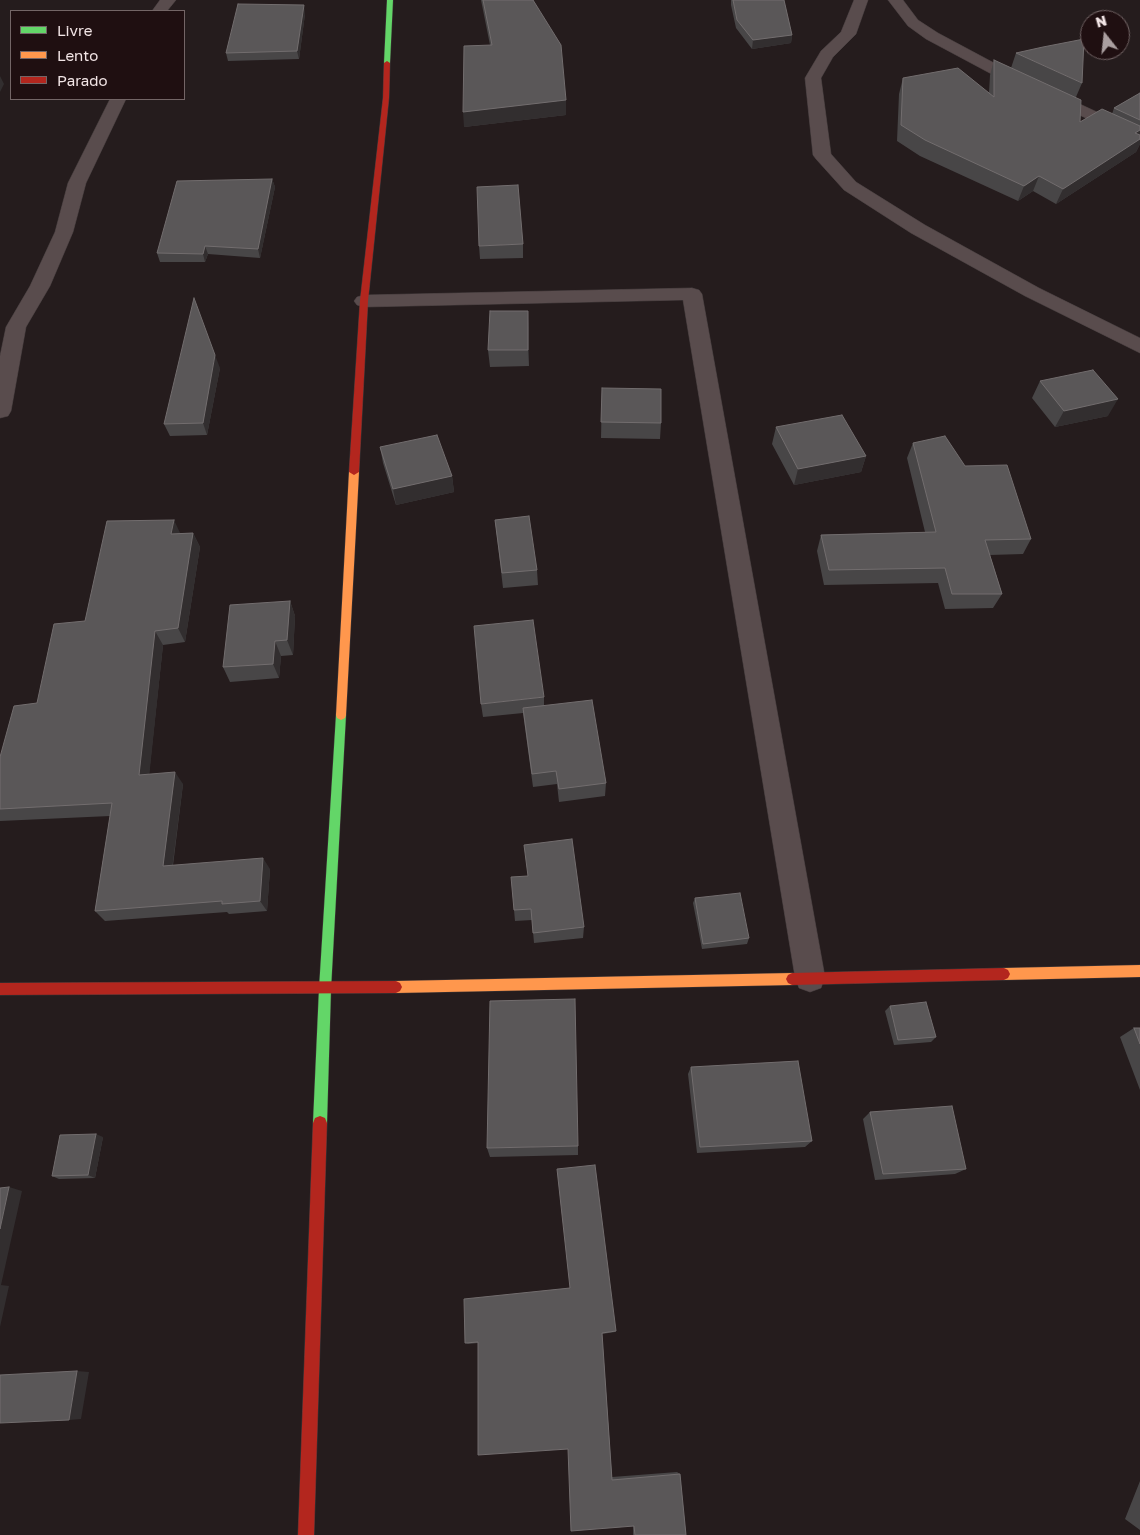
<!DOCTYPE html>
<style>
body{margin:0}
#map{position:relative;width:1140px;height:1535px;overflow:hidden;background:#251c1d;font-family:"Golos Text",sans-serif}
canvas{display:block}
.legend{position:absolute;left:10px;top:10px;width:175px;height:90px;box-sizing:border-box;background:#1f0f11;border:1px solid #736566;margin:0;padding:6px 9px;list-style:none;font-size:15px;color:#f2e5e6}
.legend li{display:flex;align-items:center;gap:10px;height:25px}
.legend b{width:25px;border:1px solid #736566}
.north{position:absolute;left:1080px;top:10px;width:50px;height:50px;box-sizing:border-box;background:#1f0f11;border:1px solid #736566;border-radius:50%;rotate:344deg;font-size:14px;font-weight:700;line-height:20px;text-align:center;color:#f2e5e6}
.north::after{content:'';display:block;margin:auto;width:18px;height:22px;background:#aa9fa0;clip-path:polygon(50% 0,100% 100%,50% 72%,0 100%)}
</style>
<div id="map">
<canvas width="1140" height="1535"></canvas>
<ul class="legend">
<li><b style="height:6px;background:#63d668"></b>Livre</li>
<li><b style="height:6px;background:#ff974d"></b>Lento</li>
<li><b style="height:6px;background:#b3261e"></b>Parado</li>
</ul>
<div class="north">N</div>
</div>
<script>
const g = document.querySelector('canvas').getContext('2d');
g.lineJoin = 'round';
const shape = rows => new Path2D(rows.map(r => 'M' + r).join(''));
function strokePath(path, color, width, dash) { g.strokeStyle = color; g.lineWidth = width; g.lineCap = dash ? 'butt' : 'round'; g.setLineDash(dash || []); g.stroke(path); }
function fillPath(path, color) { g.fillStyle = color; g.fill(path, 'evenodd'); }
const street = shape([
 [160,0,176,0,167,11,152,11,160,0],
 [854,0,868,0,856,34,833,57,821,78,831,154,856,182,925,225,1039,288,1140,338,1140,353,1025,296,911,233,844,190,816,159,813,155,805,78,821,51,841,32,854,0],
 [888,0,903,0,918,20,938,33,1011,72,1140,132,1140,143,999,78,926,39,908,26,888,0],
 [110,99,126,99,86,183,73,232,50,286,26,327,11,411,8,416,0,418,0,356,6,327,30,286,55,232,68,183,110,99],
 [692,288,699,290,702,294,825,977,821,988,810,992,799,988,795,977,683,300,364,307,357,305,354,301,357,297,364,295,692,288]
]);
const fast = shape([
 [387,0,393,0,390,63,387,65,384,63,387,0],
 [341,710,345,712,346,715,331,989,327,1123,325,1128,320,1130,315,1128,313,1123,319,989,336,715,337,712,341,710]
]);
const slow = shape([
 [354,469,359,472,346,715,345,718,341,720,337,718,336,715,349,472,354,469],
 [1140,965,1140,977,1004,980,1000,978,998,974,1000,970,1004,968,1140,965],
 [792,973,796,975,798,979,796,983,792,985,396,993,392,991,390,987,392,983,396,981,792,973]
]);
const jam = shape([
 [387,61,390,63,389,98,368,301,359,472,354,475,349,472,360,301,383,98,384,63,387,61],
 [1004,968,1008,970,1010,974,1008,978,1004,980,792,985,788,983,786,979,788,975,792,973,1004,968],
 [396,981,400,983,402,987,400,991,396,993,0,995,0,983,396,981],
 [320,1116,325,1118,327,1123,314,1535,298,1535,313,1123,315,1118,320,1116]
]);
const wall = shape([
 [481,0,533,0,566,115,464,127,490,45],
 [731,0,784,0,792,35,791,43,752,49,736,28,731,5],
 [305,14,299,59,228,61,226,53],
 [1016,53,1082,83,1076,97,1080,122,1112,114,1114,108,1140,93,1140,144,1136,152,1056,204,1033,191,1018,201,920,156,897,141,899,94,903,78,989,93,990,75,994,60,1011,68],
 [272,179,275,187,260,258,208,254,205,262,160,262,157,253],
 [523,244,523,258,480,259,479,246],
 [529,327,529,366,490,367,488,350],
 [220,368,207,435,170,436,164,424],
 [1040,381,1108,416,1055,427,1032,398],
 [602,388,661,423,660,439,601,438],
 [776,427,866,456,861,472,794,485,772,444],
 [913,443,965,466,1031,539,1023,554,990,555,1002,594,993,608,945,609,938,583,824,585,817,551,821,535,925,532,907,458],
 [380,447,452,476,454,492,396,505,383,463],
 [495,520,537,570,538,585,503,588],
 [180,533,193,533,200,547,185,642,163,645,149,774,183,784,173,865,270,869,267,911,229,914,227,912,105,921,95,911,110,816,0,821,0,757,37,703,85,621],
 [290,601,295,616,293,655,281,656,279,678,230,682,223,667],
 [544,697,544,705,606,783,605,796,559,802,557,784,533,787,523,713,483,717,481,704],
 [511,877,584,927,583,938,534,943,532,920,515,921],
 [695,898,749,938,747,944,702,949,693,903],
 [890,1006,936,1037,931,1042,894,1045,885,1011],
 [1134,1028,1140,1028,1140,1090,1120,1037],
 [691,1067,812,1141,805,1147,697,1153,688,1074],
 [870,1112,966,1169,955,1174,875,1180,863,1119],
 [103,1137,95,1178,59,1179,52,1176],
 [578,1146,578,1155,490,1157,487,1148],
 [616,1331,615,1332,602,1334,612,1477,677,1472,680,1474,686,1535,633,1535,633,1526,478,1343,468,1344,465,1343],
 [1140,1481,1140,1530,1125,1519]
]);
const shadedWall = shape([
 [304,5,305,14,299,59,297,51],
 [792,35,791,43,752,49,753,40],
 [0,76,4,84,0,92],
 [566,100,566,115,464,127,463,112],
 [1140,130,1140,144,1136,152,1056,204,1063,189],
 [1039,176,1033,191,1018,201,1024,186],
 [272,179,275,187,260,258,258,249],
 [205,246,208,254,205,262,203,254],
 [528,311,529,327,529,366,528,350],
 [215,355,220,368,207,435,203,423],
 [1118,399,1108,416,1055,427,1064,411],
 [866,456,861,472,794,485,798,469],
 [452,476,454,492,396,505,393,489],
 [174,520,181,535,171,534],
 [193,533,200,547,185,642,178,628],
 [290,601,295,616,293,655,287,640],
 [155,631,163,645,148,787,139,775],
 [275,641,281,656,279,678,273,664],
 [175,772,183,784,171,877,163,866],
 [263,858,270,869,267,911,260,901],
 [96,1134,103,1137,95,1178,88,1175],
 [9,1187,22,1191,1,1285,9,1286,0,1327,0,1229],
 [77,1371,89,1372,81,1419,69,1420]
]);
const building = shape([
 [483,0,533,0,561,45,566,100,463,112,464,46,492,45,483,0],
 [733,0,784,0,792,35,753,40,737,20,733,0],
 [238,4,304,5,297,51,226,53,238,4],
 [1084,39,1082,83,1016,53,1043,47,1084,39],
 [994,60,1081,100,1080,122,1102,109,1140,126,1140,130,1135,133,1140,135,1140,139,1063,189,1039,176,1024,186,925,140,901,125,903,78,958,68,994,97,994,60],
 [1140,93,1140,120,1114,108,1140,93],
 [272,179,258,249,205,246,203,254,157,253,177,181,272,179],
 [518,185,523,244,479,246,477,187,518,185],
 [194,298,215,355,203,423,164,424,194,298],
 [490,311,528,311,528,350,488,350,490,311],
 [1093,370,1118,399,1064,411,1040,381,1093,370],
 [602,388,661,389,661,423,601,422,602,388],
 [842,415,866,456,798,469,776,427,842,415],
 [437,435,452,476,393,489,380,447,437,435],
 [945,436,965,466,1007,465,1031,539,985,540,1002,594,952,594,945,568,829,570,821,535,936,532,913,443,945,436],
 [529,516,537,570,502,573,495,520,529,516],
 [174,520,171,534,193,533,178,628,155,631,139,775,175,772,163,866,263,858,260,901,222,904,222,901,95,911,112,803,0,809,0,757,14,706,37,703,54,624,85,621,107,521,174,520],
 [290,601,287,640,275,641,273,664,223,667,230,605,290,601],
 [533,620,544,697,481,704,474,626,533,620],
 [592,700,606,783,559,789,556,771,532,774,523,708,592,700],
 [572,839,584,927,533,933,531,909,514,910,511,877,528,876,524,845,572,839],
 [740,893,749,938,703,944,695,898,740,893],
 [575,999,578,1146,487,1148,490,1001,575,999],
 [926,1002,936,1037,898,1040,890,1006,926,1002],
 [1134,1028,1140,1028,1140,1044,1134,1028],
 [798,1061,812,1141,700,1147,691,1067,798,1061],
 [952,1106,966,1169,883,1174,870,1112,952,1106],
 [96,1134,88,1175,52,1176,60,1135,96,1134],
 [595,1165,616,1331,602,1333,612,1480,680,1474,686,1535,635,1535,634,1526,571,1531,568,1449,478,1455,478,1342,465,1343,464,1299,570,1288,557,1169,595,1165],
 [9,1187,0,1229,0,1188,9,1187],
 [77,1371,69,1420,0,1423,0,1375,77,1371]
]);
strokePath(street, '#41393a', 1);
strokePath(fast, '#41393a', 1);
strokePath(slow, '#41393a', 1);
strokePath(jam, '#41393a', 1);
fillPath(street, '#594c4d');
fillPath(fast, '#63d668');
fillPath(slow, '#ff974d');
fillPath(jam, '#b3261e');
fillPath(wall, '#484647');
fillPath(shadedWall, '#322e2f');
fillPath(building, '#5a5758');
strokePath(building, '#726d6e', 1);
</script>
